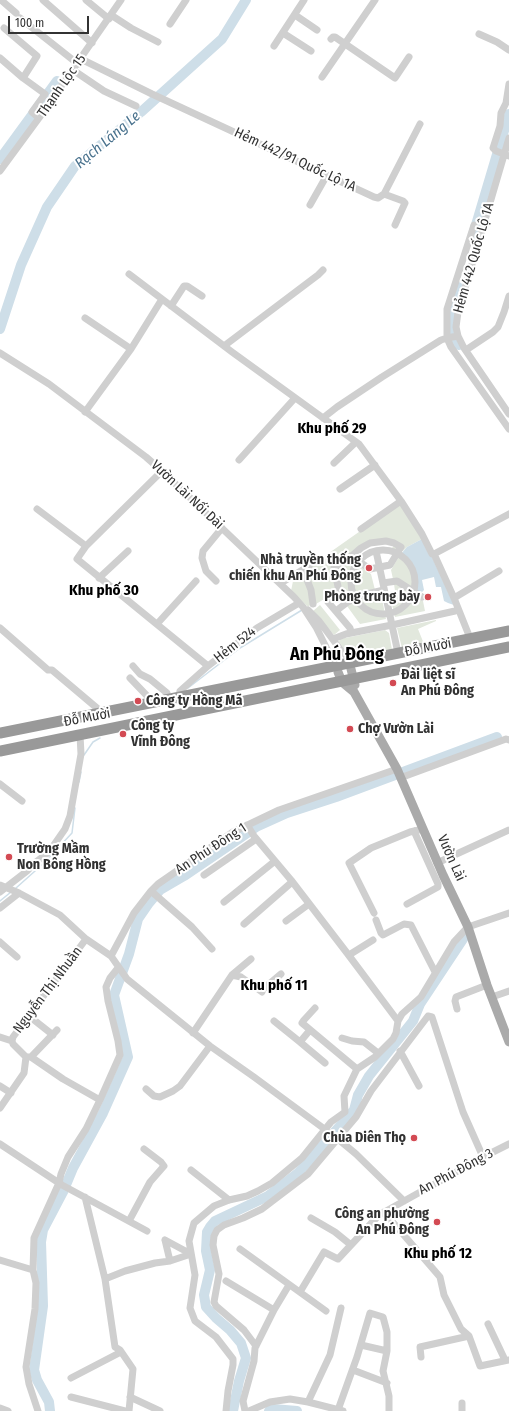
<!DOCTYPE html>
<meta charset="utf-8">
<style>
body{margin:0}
#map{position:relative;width:509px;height:1411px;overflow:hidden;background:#fff;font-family:"Fira Sans Condensed",sans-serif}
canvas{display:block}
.scale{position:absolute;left:8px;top:16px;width:81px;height:18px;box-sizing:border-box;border:2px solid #323232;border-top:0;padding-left:5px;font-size:12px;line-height:14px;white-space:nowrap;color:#323232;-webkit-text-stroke:3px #fff;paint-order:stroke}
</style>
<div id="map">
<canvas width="509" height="1411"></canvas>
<div class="scale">100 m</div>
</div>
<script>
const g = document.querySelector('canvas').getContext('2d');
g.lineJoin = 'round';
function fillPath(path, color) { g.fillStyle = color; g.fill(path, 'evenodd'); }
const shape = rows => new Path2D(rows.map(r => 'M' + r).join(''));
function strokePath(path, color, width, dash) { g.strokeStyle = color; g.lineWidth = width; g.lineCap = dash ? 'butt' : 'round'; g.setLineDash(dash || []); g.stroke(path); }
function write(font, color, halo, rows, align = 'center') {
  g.font = font + ' "Fira Sans Condensed",sans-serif'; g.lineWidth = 4; g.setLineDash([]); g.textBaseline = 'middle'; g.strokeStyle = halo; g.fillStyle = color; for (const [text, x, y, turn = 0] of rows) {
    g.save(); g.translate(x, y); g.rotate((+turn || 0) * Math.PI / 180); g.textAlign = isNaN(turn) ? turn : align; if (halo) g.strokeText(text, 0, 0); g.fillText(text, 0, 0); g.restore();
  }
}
const green = shape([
 [400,503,422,539,407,547,403,551,398,548,396,551,392,548,395,544,382,541,357,552,361,554,359,558,357,557,355,560,357,564,371,574,375,590,344,603,334,593,316,604,307,574,312,565],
 [400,555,408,562,412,568,415,582,414,589,393,579,391,570],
 [304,570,311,604,308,607,291,591,293,581],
 [396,583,423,601,425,611,395,617,389,592,395,591,394,584],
 [381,594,386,619,360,624,347,606,355,599],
 [320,605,340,630,334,635,313,611],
 [436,620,436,621,418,629,424,644,402,648,397,628],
 [385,630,389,633,392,650,351,658,339,642,340,639]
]);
const water = shape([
 [422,539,431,555,454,605,448,603,444,601,441,587,436,587,434,577,422,580,424,590,421,593,414,589,415,578,412,568,408,562,400,555,407,547]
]);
const stream = shape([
 [188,688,240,648,302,610],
 [84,755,93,742,100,738],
 [79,782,81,772],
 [16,888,44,863,72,833,75,808],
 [0,901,11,892]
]);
const river = shape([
 [0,159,57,81],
 [473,235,509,114],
 [458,287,452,304,449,327,459,345],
 [0,329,21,265,47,207,75,166,141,112,222,39,246,0],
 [50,1411,49,1402,37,1380,34,1370,43,1306,41,1242,43,1230,63,1192,73,1168,103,1113,128,1057,114,995,129,954,138,919,149,903,160,890,184,876,256,827,287,813,336,797,497,737],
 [233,1411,239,1381,246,1358,241,1343,230,1330,216,1318,206,1307,204,1295,210,1270,206,1251,207,1232,210,1227,215,1221,268,1196,298,1173,354,1110,358,1095,369,1076,413,1021,420,1004,465,936],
 [269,1411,273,1409,297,1411]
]);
const minor = shape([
 [1,0,16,13],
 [43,0,92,43],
 [86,0,109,19],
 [111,15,131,28,158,42],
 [295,15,317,30],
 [20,18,78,64],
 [170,24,186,0],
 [4,28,37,56,23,78],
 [283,33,311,51],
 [479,34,497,42,509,50],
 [331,39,333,37,335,37,395,78,409,57],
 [274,46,304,0],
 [0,58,23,78,45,94,32,112,39,118],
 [81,59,152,94,374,197,378,198,384,194,403,201,405,203,395,225],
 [73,70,104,91,136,106],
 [322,77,375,0],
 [509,84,506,103,501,113,500,126,493,148,496,151,509,156],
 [509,138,458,312,456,327,458,336,464,348,509,414],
 [0,171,39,118,121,0],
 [384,194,420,124],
 [310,205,327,175],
 [474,225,447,309,447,338,451,347,509,429],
 [129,274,232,352,359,444,401,501,422,534,432,554,434,554,454,598,470,638],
 [171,306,184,286,187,286,202,296],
 [85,318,131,349],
 [224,346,318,275,323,270],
 [466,350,493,332,498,327,504,312,509,296],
 [0,353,49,384,146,457,162,471,294,597,303,607,316,627,337,669],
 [85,412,131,349,162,299],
 [323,418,337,407,382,377,441,340,447,338,458,336],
 [239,460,295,398],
 [334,463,356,442],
 [162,471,86,546,77,559,208,666],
 [340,489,375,465],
 [37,509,86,546],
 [361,529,401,501],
 '351 582a32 32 0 1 1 64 0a32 32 0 1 1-64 0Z',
 [376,551,398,653],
 [434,554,509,514],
 [309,566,306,577,311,590,313,604],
 [99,578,128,551],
 [216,581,206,571,202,558,203,551,222,528],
 [281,583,309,566],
 [383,583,397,581,422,597],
 [454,598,499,571],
 [350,601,339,591,334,568,353,555,361,548,370,543,386,541,394,543,401,547,390,565,370,569,358,561],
 [328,602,350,628,351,633],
 [308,610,319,621,340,649,352,662,351,665],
 [336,611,354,597,384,590],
 [157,624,196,581],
 [0,628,48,670,52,670,104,714],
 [333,639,346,634,392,625,455,611],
 [133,666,140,674,150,679,167,693,168,698],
 [130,678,152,701],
 [179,696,180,691,208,666,257,628,299,603],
 [400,778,506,739,509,740],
 [0,784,22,801],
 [247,825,254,836,291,880,347,953,398,1021],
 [437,863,509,830],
 [204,875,256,839],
 [0,885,19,893,60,915,86,939,111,956,127,979,210,1046,254,1077,338,1139,356,1154,404,1201],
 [151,891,192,927,212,949],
 [0,892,27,871,36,862,49,852,65,829,70,816,81,754,80,735],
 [224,902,275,861],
 [407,904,438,887,438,884,414,831],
 [0,908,19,893],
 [374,913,349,863,371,848,410,832,423,829],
 [376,920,381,933,383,935,404,924,411,925,435,972],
 [286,921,309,904],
 [244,924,292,882],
 [0,942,17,957],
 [349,955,373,940],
 [111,956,134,913,151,891,158,884,233,832,279,810,397,769],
 [232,975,241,977,262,992],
 [261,991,281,974],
 [492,997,509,991],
 [315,1008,304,1020,302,1023,357,1069],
 [457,1009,455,1001,456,997,487,985],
 [29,1016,53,1035],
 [274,1021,300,1042,310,1030],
 [193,1033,232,975,251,959],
 [0,1037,12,1041],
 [342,1038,352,1041,364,1042,378,1053],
 [300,1042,325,1063],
 [400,1051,419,1086],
 [28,1057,31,1057,57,1030],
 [31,1057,63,1079,100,1100,86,1129,68,1157,61,1174,59,1183,34,1238,33,1270,36,1283,35,1309,26,1367,29,1384,38,1411],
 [0,1086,11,1093],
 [146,1089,154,1096,160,1097,173,1091,180,1086,210,1046],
 [100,1100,120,1055,118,1041,108,1001,106,987,110,978,118,968],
 [0,1108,24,1073,26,1057,13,1044,12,1041,13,1037,86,939],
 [0,1144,62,1185,147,1231],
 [191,1170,229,1200],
 [85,1197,105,1279,115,1347,120,1350,133,1369,129,1411],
 [384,1212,440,1277,444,1295,461,1329,469,1336,480,1366,509,1360],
 [311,1218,335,1232,351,1245],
 [129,1221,150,1182,164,1166,161,1162,144,1149],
 [165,1240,191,1254],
 [165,1240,170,1261],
 [240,1249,326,1311],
 [0,1260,33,1270],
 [105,1279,125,1271,155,1263,170,1261,191,1254],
 [226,1281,274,1310],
 [300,1292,324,1252,338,1259,379,1215,483,1157,509,1144],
 [488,1324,505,1360],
 [256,1346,244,1330,216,1306,214,1302,219,1274,213,1245,214,1236,217,1230,224,1225,243,1218,262,1209,308,1174,356,1117,371,1091,428,1016,432,1017,463,1112,483,1157],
 [387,1351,383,1371,389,1396,389,1411],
 [421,1357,420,1347,469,1336],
 [353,1370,387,1383],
 [71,1378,121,1352],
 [71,1397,125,1411],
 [130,1397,160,1411],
 [308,1402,330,1355,341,1308],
 [0,1408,8,1411],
 [338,1410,357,1357,370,1313,383,1317,387,1332,387,1351,361,1345],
 [226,1411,228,1391,233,1365,233,1359,216,1337,195,1321,190,1308,195,1275,189,1241,194,1223,214,1206,229,1200,247,1196,258,1191,272,1183,302,1158,331,1122,345,1112,344,1096,357,1069,375,1057,393,1039,396,1033,398,1021,402,1014,421,997,454,942,468,927,509,913],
 [245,1411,243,1401,254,1361,255,1348,274,1310,289,1285],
 [249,1411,270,1402,290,1399,308,1402,343,1411],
 [462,1411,462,1403]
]);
const major = shape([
 [351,669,355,685],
 [338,672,342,682,354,692,397,769,443,875,468,927,487,985,509,1042]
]);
const highway = shape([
 [0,733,509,631],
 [0,751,509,647]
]);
const markers = [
 [369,568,4,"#d34a53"],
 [428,597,4,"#d34a53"],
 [393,683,4,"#d34a53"],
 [138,701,4,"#d34a53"],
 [350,729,4,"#d34a53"],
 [123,734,4,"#d34a53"],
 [9,857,4,"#d34a53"],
 [414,1138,4,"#d34a53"],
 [437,1222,4,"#d34a53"]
];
const streetNames = [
 ["Thạnh Lộc 15",62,86,-55],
 ["Hẻm 442/91 Quốc Lộ 1A",295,160,25],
 ["Hẻm 442 Quốc Lộ 1A",474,258,-74],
 ["Vườn Lài Nối Dài",187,495,43],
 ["Hẻm 524",235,645,-38],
 ["Đỗ Mười",428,648,-11],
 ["Đỗ Mười",87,718,-11],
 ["An Phú Đông 1",211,849,-33],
 ["Vườn Lài",451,858,66],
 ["Nguyễn Thị Nhuần",48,990,-53],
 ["An Phú Đông 3",456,1172,-28]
];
const poiNames = [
 ["Nhà truyền thống",361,560,"right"],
 ["chiến khu An Phú Đông",361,576,"right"],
 ["Phòng trưng bày",420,597,"right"],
 ["Đài liệt sĩ",401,675],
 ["An Phú Đông",401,691],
 ["Công ty Hồng Mã",146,701],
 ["Công ty",131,726],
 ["Vĩnh Đông",131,742],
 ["Chợ Vườn Lài",358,729],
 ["Trường Mầm",17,849],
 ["Non Bông Hồng",17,865],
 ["Chùa Diên Thọ",406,1138,"right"],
 ["Công an phường",429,1214,"right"],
 ["An Phú Đông",429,1230,"right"]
];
const waterNames = [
 ["Rạch Láng Le",108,140,-40]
];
const neighbourhoodNames = [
 ["Khu phố 29",332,429],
 ["Khu phố 30",104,591],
 ["Khu phố 11",274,986],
 ["Khu phố 12",438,1254]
];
const districtNames = [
 ["An Phú Đông",337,655]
];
fillPath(green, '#e2e8dd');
fillPath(water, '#cedee8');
strokePath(stream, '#cedee8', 1.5);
strokePath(river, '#cedee8', 10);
strokePath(minor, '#cfcfcf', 7);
strokePath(major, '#aaa', 9);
strokePath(highway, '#999', 11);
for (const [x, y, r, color] of markers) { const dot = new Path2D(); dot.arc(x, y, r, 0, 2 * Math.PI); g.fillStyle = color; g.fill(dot); strokePath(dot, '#fff', 1.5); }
write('14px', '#323232', '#fff', streetNames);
write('bold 14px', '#323232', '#fff', poiNames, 'left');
write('italic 15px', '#48718d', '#fff', waterNames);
write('bold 15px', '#000', '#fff', neighbourhoodNames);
write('bold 18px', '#000', '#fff', districtNames);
</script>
